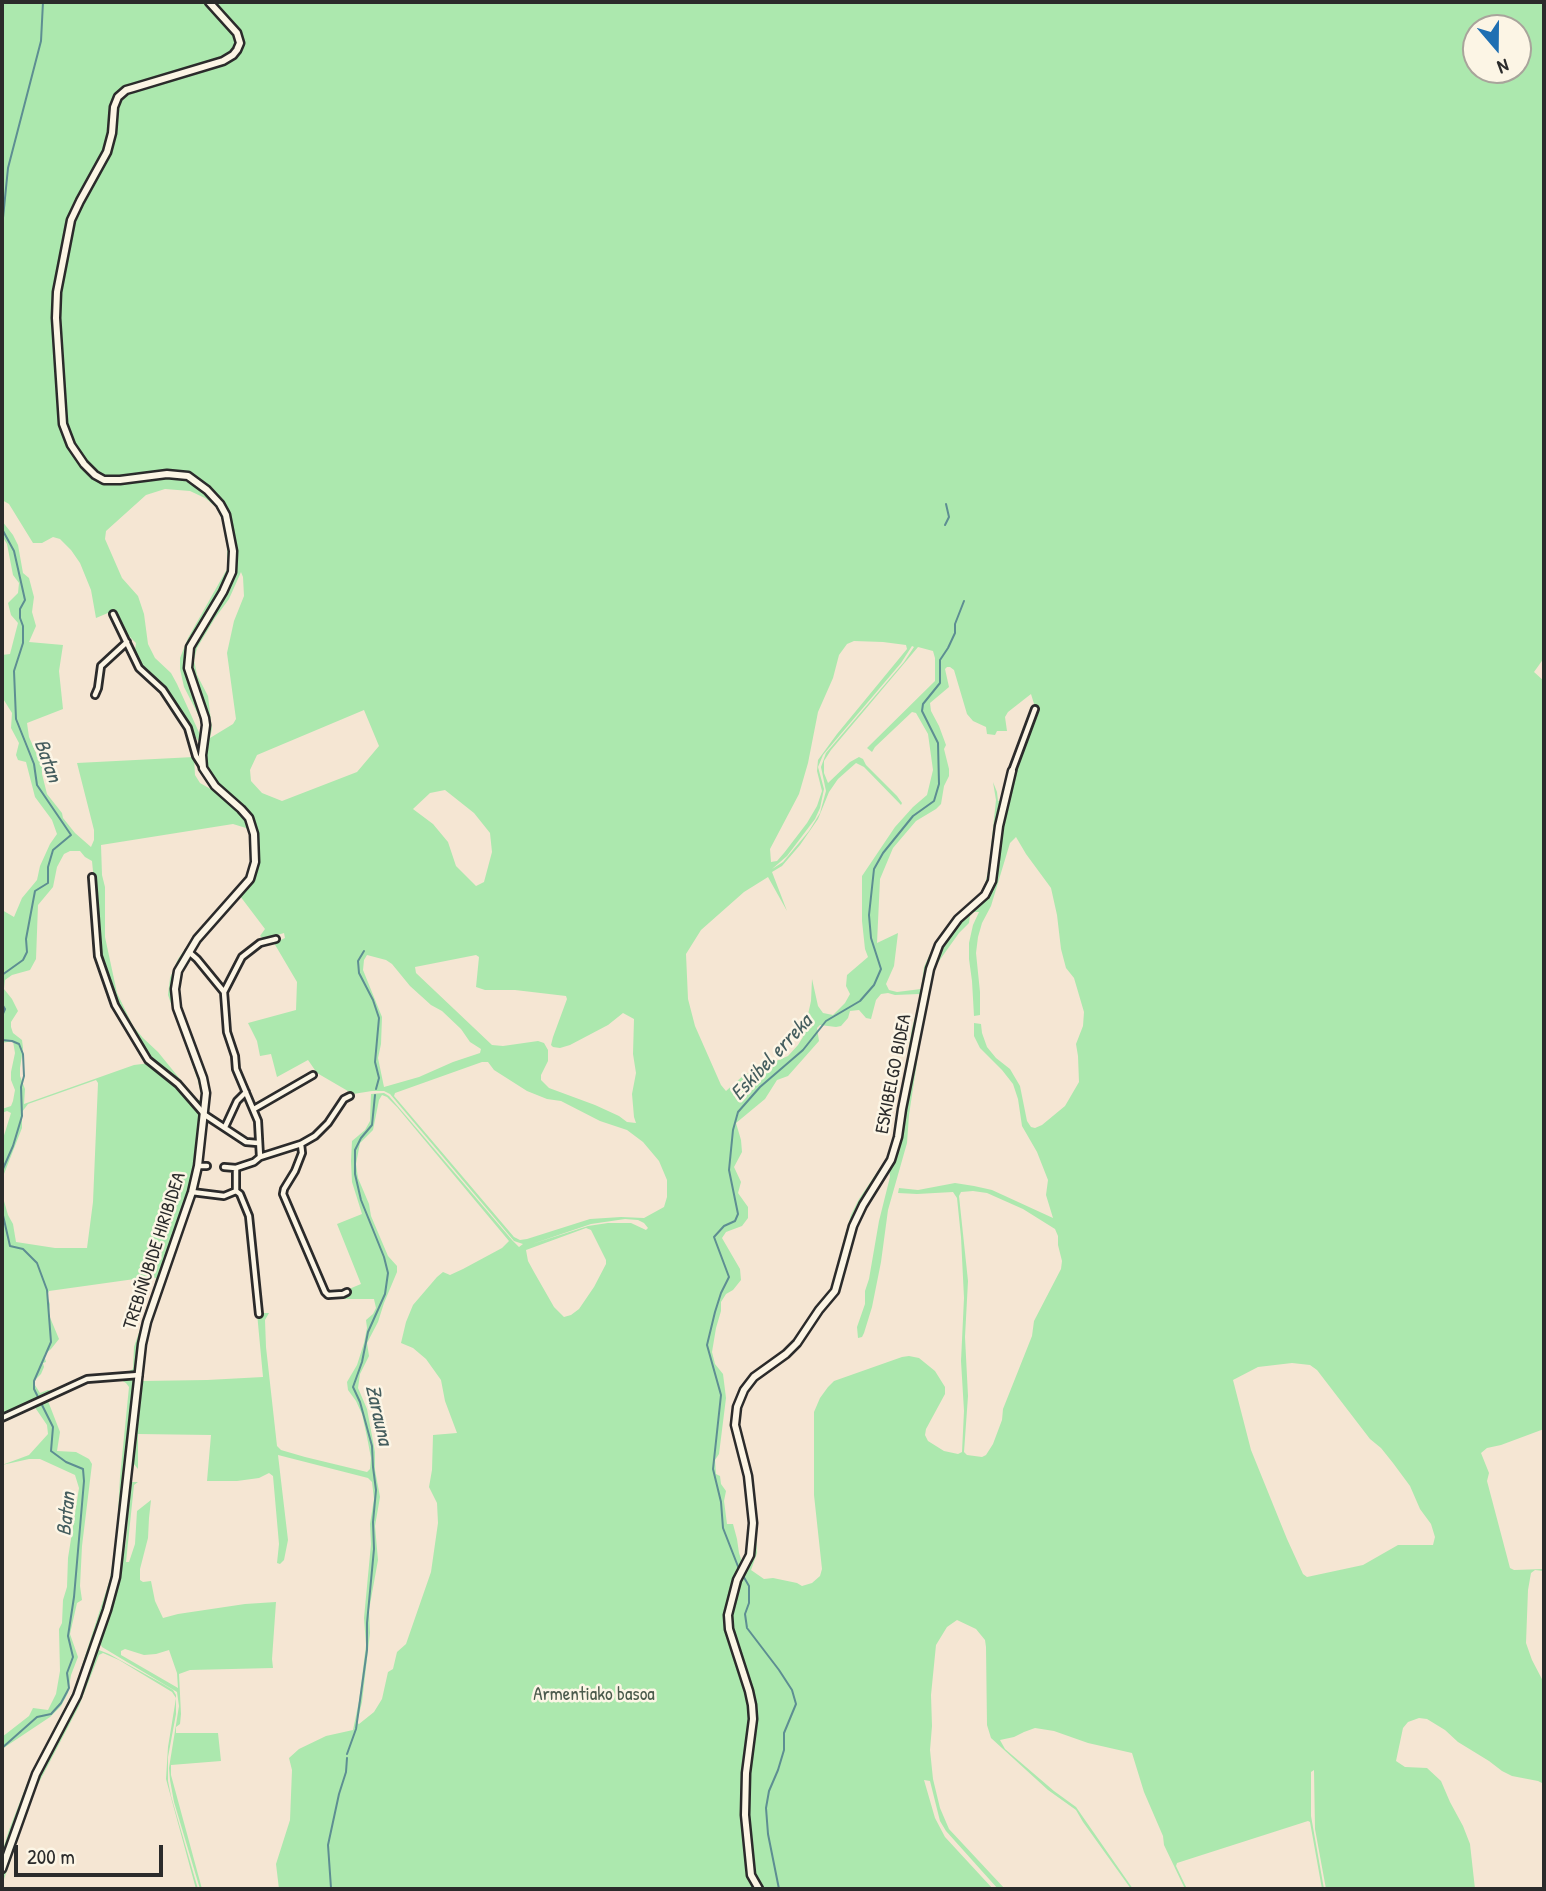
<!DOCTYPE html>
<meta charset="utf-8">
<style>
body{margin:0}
#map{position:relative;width:1546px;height:1891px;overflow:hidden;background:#f5e6d3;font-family:"Patrick Hand",sans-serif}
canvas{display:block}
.frame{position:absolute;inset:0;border:4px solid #2b2b2b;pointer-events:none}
.north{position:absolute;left:1462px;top:14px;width:70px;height:70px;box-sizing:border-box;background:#fcf5e5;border:2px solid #a8a49b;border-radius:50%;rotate:160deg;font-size:19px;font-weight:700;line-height:28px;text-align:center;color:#2b2b2b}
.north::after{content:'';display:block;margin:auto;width:24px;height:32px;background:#1f6fb2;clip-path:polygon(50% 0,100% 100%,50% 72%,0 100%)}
.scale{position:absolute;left:14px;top:1845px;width:149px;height:32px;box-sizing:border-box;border:4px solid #2b2b2b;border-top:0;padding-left:9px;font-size:21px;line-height:24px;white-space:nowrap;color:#2b2b2b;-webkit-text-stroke:5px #fcf5e5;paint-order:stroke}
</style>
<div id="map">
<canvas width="1546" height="1891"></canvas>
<div class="frame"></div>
<div class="north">N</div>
<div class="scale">200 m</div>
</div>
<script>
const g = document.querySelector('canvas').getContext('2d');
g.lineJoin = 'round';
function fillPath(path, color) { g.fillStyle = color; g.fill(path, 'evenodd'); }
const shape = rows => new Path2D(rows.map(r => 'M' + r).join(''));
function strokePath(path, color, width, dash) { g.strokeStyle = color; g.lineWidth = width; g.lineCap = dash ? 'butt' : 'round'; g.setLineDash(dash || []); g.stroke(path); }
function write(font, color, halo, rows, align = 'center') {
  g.font = font + ' "Patrick Hand",sans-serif'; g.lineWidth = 5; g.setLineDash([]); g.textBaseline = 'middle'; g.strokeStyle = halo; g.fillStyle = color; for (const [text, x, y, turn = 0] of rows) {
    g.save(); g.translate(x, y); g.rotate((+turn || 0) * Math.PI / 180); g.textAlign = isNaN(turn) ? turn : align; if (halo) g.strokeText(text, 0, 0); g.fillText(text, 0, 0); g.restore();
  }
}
const green = shape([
 [2,2,1544,2,1544,658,1534,672,1544,681,1544,1429,1501,1445,1487,1448,1481,1453,1489,1473,1487,1481,1510,1568,1514,1570,1544,1569,1544,1571,1535,1570,1531,1573,1528,1590,1526,1643,1532,1660,1544,1683,1544,1784,1538,1781,1512,1776,1502,1771,1489,1761,1458,1742,1445,1730,1427,1719,1419,1718,1408,1722,1403,1728,1396,1761,1405,1767,1427,1768,1441,1781,1450,1802,1463,1826,1470,1844,1475,1889,1326,1889,1315,1829,1314,1770,1311,1772,1311,1816,1324,1889,1322,1889,1310,1822,1308,1821,1177,1863,1176,1866,1187,1889,1185,1889,1164,1845,1163,1836,1144,1792,1132,1753,1088,1743,1054,1731,1035,1728,1024,1732,1014,1737,1000,1740,1005,1749,1054,1791,1076,1807,1133,1889,1131,1889,1083,1822,1076,1810,1048,1790,991,1738,987,1725,986,1647,985,1640,976,1629,957,1620,947,1627,936,1645,931,1695,932,1726,930,1750,933,1779,940,1808,949,1829,1005,1889,998,1889,946,1831,940,1821,930,1781,924,1780,935,1818,945,1837,993,1889,760,1889,754,1878,751,1866,750,1837,746,1839,748,1868,756,1889,279,1889,276,1864,290,1820,292,1770,289,1758,299,1749,326,1736,353,1730,359,1701,366,1645,364,1618,371,1544,370,1524,374,1499,372,1482,368,1478,278,1455,288,1540,284,1560,280,1564,277,1563,279,1544,273,1476,269,1473,259,1478,237,1481,207,1481,211,1435,138,1434,138,1469,133,1463,143,1381,207,1380,263,1377,257,1313,269,1313,265,1320,266,1347,277,1446,281,1450,305,1457,367,1472,370,1469,371,1458,367,1437,362,1414,356,1401,348,1390,347,1382,357,1365,364,1343,367,1328,366,1320,373,1314,376,1308,374,1299,333,1299,334,1297,351,1295,349,1289,361,1284,337,1224,362,1214,352,1182,351,1161,352,1141,365,1130,370,1121,371,1094,384,1093,389,1096,512,1240,519,1247,523,1244,514,1241,390,1094,384,1091,372,1091,353,1094,317,1073,308,1060,277,1077,271,1054,260,1056,257,1041,248,1023,296,1010,297,982,274,943,285,938,284,933,264,939,260,936,265,929,240,896,256,875,259,862,258,842,251,817,216,784,208,773,205,762,205,753,208,721,204,705,190,670,190,657,193,648,226,594,233,579,236,568,235,543,229,514,223,504,208,488,203,489,218,504,222,513,226,523,232,565,229,577,193,636,187,648,185,659,186,675,201,710,204,726,184,687,180,669,180,658,188,638,227,569,227,544,222,519,216,507,205,498,190,491,165,489,146,495,106,531,105,539,122,578,138,596,144,614,148,644,155,658,171,673,177,684,202,739,201,745,190,729,181,709,163,686,140,665,135,650,136,643,124,631,115,610,96,618,91,590,80,563,71,550,60,539,53,537,42,543,33,543,9,504,2,500],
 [1476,28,1518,28,1518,70,1476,70],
 [237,39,242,40,239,52,228,62,128,92,123,95,116,106,111,151,78,209,73,223,58,308,65,421,71,440,77,452,97,474,108,478,132,477,124,482,102,482,83,468,81,468,66,441,60,418,54,302,70,219,79,197,104,156,109,139,112,107,118,94,128,88,226,57,235,50],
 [241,572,243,577,244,596,234,621,227,653,236,719,233,724,210,738,212,729,208,696,197,675,194,660,197,648,215,618,229,599],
 [854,641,883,642,906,645,907,649,837,734,818,760,817,771,822,791,817,806,807,823,784,853,777,861,771,862,770,849,799,794,808,763,818,712,833,678,839,655,847,644],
 [912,646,914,647,904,662,826,753,821,767,826,791,820,813,809,831,783,862,772,869,787,856,815,819,820,808,824,789,818,767,823,755,901,663],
 [918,647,933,651,935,658,935,681,867,748,872,752,875,747,912,712,916,713,928,734,933,770,927,795,913,807,895,827,862,876,862,921,865,949,868,957,847,975,846,986,850,994,845,1003,833,1015,823,1013,818,1006,812,979,811,1001,803,1037,798,1045,788,1056,744,1075,726,1091,721,1085,695,1026,688,999,686,954,701,930,744,892,768,877,787,911,772,872,782,866,800,845,818,819,829,792,838,779,856,763,864,767,901,805,902,803,897,796,866,765,863,759,859,757,850,762,828,783,824,773,824,761,831,750],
 [947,667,950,667,954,670,967,714,973,721,986,727,987,734,995,735,997,731,1007,731,1005,717,1008,712,1031,694,1035,707,1035,714,1020,751,1007,800,1000,835,996,870,990,892,983,901,952,927,936,952,928,968,924,1006,907,1083,897,1145,892,1157,868,1192,854,1219,848,1237,837,1287,830,1300,813,1320,797,1344,784,1357,758,1376,743,1396,739,1406,736,1413,737,1430,750,1477,754,1531,751,1556,743,1572,741,1570,748,1555,751,1527,745,1471,733,1426,733,1415,737,1401,750,1380,795,1342,834,1287,845,1236,853,1214,862,1197,887,1159,895,1140,905,1081,921,1006,926,967,931,954,947,929,983,895,987,889,992,872,997,828,1004,800,998,801,997,792,993,782,996,800,989,867,984,889,977,899,952,921,938,939,928,958,924,967,921,989,897,992,889,990,886,984,894,966,898,933,877,943,880,879,893,848,916,821,936,809,941,804,944,786,949,776,949,769,944,749,946,745,939,726,931,711,930,703,949,687,945,669],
 [364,710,379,746,357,772,282,801,262,793,251,781,250,770,257,755],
 [445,790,474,813,490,833,492,852,484,882,476,886,456,866,448,842,433,824,413,809,430,793],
 [1016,837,1026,854,1051,888,1057,915,1061,949,1066,968,1074,978,1084,1012,1083,1026,1076,1044,1078,1056,1079,1082,1065,1106,1042,1125,1035,1128,1031,1127,1027,1121,1020,1086,1010,1069,996,1058,987,1047,982,1033,981,1024,974,1023,974,1036,980,1048,1002,1070,1013,1084,1018,1099,1022,1126,1037,1152,1048,1180,1046,1195,1053,1218,992,1190,974,1186,955,1183,918,1190,899,1188,898,1193,917,1194,953,1192,957,1198,961,1237,964,1298,961,1361,964,1411,962,1452,958,1454,944,1451,928,1441,925,1435,926,1429,945,1394,945,1387,935,1371,919,1358,909,1356,902,1357,834,1381,828,1387,820,1398,814,1412,814,1495,822,1569,820,1576,812,1583,802,1586,797,1583,773,1578,764,1579,751,1570,757,1553,754,1503,750,1468,737,1426,740,1407,745,1396,763,1374,796,1349,836,1294,842,1277,849,1240,857,1218,870,1191,884,1172,889,1168,890,1177,879,1221,869,1279,865,1291,865,1304,857,1327,858,1338,862,1337,864,1333,872,1307,881,1262,888,1210,907,1143,909,1115,917,1062,919,1036,927,1005,932,977,935,967,944,954,959,933,969,923,970,916,974,912,979,912,973,925,969,943,969,959,972,981,974,1016,980,1015,980,992,976,953,978,937,982,923,991,906,1010,843],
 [367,955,386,960,392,964,410,986,431,1005,442,1011,461,1029,470,1042,481,1049,480,1053,453,1062,419,1077,384,1087,378,1058,381,1044,382,1017,363,970,364,960],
 [476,955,479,957,476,987,485,990,515,990,566,996,567,999,553,1037,551,1045,553,1047,560,1048,570,1045,608,1025,623,1013,634,1019,633,1054,636,1073,632,1094,634,1117,636,1123,627,1122,619,1116,595,1105,549,1088,541,1080,541,1075,548,1061,548,1050,544,1043,538,1041,503,1046,492,1045,416,973,415,967],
 [888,993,895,995,919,994,920,998,912,1028,893,1144,888,1156,859,1199,851,1215,845,1235,833,1285,829,1293,813,1312,795,1339,788,1348,748,1379,734,1403,732,1422,733,1431,744,1471,750,1529,747,1554,745,1560,742,1562,739,1553,737,1539,733,1524,727,1524,724,1501,726,1491,721,1484,720,1476,716,1474,715,1460,719,1454,726,1398,723,1374,715,1364,712,1352,716,1328,721,1311,721,1302,726,1294,733,1290,741,1280,740,1269,722,1238,726,1232,742,1226,748,1218,748,1207,738,1193,741,1182,734,1167,742,1152,741,1140,736,1123,765,1099,777,1080,788,1076,819,1041,817,1028,820,1025,836,1027,841,1026,848,1018,850,1011,859,1010,866,1018,871,1019,876,1000,881,994],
 [482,1062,488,1062,494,1070,527,1091,547,1099,561,1101,600,1121,627,1130,643,1142,659,1161,667,1180,667,1197,664,1207,644,1218,621,1217,590,1219,527,1239,520,1240,514,1237,394,1096,395,1093],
 [382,1095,387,1097,397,1107,509,1241,502,1248,463,1269,450,1275,443,1272,437,1277,413,1305,406,1322,401,1343,413,1348,426,1359,441,1380,445,1401,457,1433,433,1435,432,1470,429,1487,437,1503,438,1523,431,1572,406,1644,397,1652,393,1669,388,1672,382,1699,374,1712,359,1724,357,1723,362,1702,370,1633,369,1610,378,1560,375,1526,380,1497,375,1470,375,1452,367,1409,358,1388,360,1374,369,1356,367,1343,378,1322,384,1303,397,1272,397,1266,388,1256,371,1216,369,1204,358,1178,356,1164,360,1143,373,1130,379,1100],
 [973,1191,987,1193,1023,1209,1055,1229,1058,1236,1058,1245,1062,1261,1061,1269,1034,1321,1032,1336,1003,1409,1002,1420,993,1444,986,1455,982,1457,967,1455,964,1452,968,1396,965,1337,968,1281,959,1196,961,1192],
 [625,1219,638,1220,644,1223,648,1228,646,1230,631,1223,608,1223,588,1226,532,1244,591,1224],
 [586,1228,591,1230,606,1260,606,1264,594,1287,579,1309,571,1315,564,1317,554,1307,534,1272,528,1261,526,1250],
 [1292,1363,1310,1365,1317,1370,1370,1439,1381,1448,1393,1463,1410,1486,1420,1509,1431,1524,1435,1537,1433,1545,1398,1545,1363,1565,1307,1577,1303,1574,1287,1539,1251,1450,1233,1380,1258,1367],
 [2,521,13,535,18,545,23,573,29,578,34,597,32,612,36,626,29,642,63,645,59,671,63,709,27,723,29,737,37,755,42,761,42,774,47,794,62,813,63,818,75,833,91,847,94,840,94,830,77,763,194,757,195,775,200,783,221,795,246,819,250,826,253,864,249,876,203,928,185,953,176,968,173,984,200,1075,204,1094,202,1109,177,1082,146,1055,117,1006,101,956,92,861,85,857,80,851,70,851,64,854,57,867,53,887,38,905,36,959,30,970,12,975,5,980,4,989,12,999,18,1011,11,1022,11,1027,13,1033,22,1040,23,1048,20,1068,20,1076,25,1089,24,1104,134,1065,150,1063,179,1088,200,1112,202,1117,195,1172,175,1234,136,1370,131,1374,102,1375,84,1378,2,1417,3,1269,2,1185,4,1201,8,1215,13,1224,16,1242,55,1248,87,1248,93,1202,98,1083,96,1080,28,1104,22,1112,22,1128,2,1179,2,1142,11,1113,7,1111,2,1113,2,1109,11,1106,13,1101,15,1090,11,1080,11,1072,15,1053,13,1041,2,1043,2,910,14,917,22,898,37,880,40,866,50,844,57,834,52,820,35,797,26,762,18,760,16,755,19,743,11,728,12,713,2,697,2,655,10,654,18,623,11,615,8,603,18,593,19,583,13,575,7,544,2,536],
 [233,824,246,828,250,833,251,862,247,876,201,927,178,959,170,978,168,995,198,1081,201,1094,201,1100,197,1100,158,1052,143,1038,133,1026,117,993,105,937,105,887,102,875,101,845],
 [149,1277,156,1278,155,1285,134,1347,133,1369,126,1373,102,1374,87,1376,52,1391,48,1390,40,1393,33,1382,41,1374,44,1367,43,1363,46,1362,44,1355,51,1349,59,1339,49,1315,50,1304,47,1296,49,1291],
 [129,1377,135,1380,121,1527,110,1592,81,1681,69,1707,30,1780,2,1859,2,1852,9,1830,30,1776,74,1690,110,1579,117,1531,120,1477,129,1387,126,1383,121,1380,91,1381,64,1391,48,1401,60,1432,57,1451,76,1452,89,1459,92,1464,82,1546,80,1586,82,1600,77,1603,70,1634,78,1657,71,1675,68,1693,61,1706,50,1717,2,1749,2,1737,29,1716,33,1708,48,1710,56,1694,60,1671,59,1629,62,1623,63,1600,67,1587,68,1558,79,1488,75,1475,40,1459,29,1459,2,1465,29,1455,48,1434,47,1425,34,1406,2,1421,2,1419,83,1381],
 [131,1482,138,1482,134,1485,126,1562,129,1562,135,1544,137,1511,151,1500,149,1518,148,1538,140,1569,140,1580,143,1582,151,1581,155,1601,163,1618,178,1614,245,1604,276,1602,272,1659,273,1668,190,1670,179,1674,181,1714,180,1724,176,1727,176,1733,218,1733,221,1761,171,1765,171,1775,202,1889,200,1889,174,1802,170,1780,169,1768,179,1706,177,1692,102,1647,100,1643,118,1587,126,1541],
 [125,1649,144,1655,156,1654,169,1650,177,1673,178,1688,121,1655,121,1651],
 [99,1650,109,1654,163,1684,173,1690,176,1695,176,1714,168,1757,168,1781,171,1796,198,1889,196,1889,166,1779,168,1747,176,1698,172,1692,119,1660,103,1653,99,1655,79,1706,34,1792,2,1885,2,1879,36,1782,80,1699,96,1652]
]);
const stream = shape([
 [2,228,8,168,41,41,43,2],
 [945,525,949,517,946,504],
 [2,529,14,551,25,600,20,609,20,618,23,626,23,643,14,671,16,719,34,764,37,785,71,835,53,850,48,867,48,883,35,891,26,939,27,952,23,960,2,975],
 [364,951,358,961,359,973,373,1000,379,1018,375,1062,379,1078,376,1089],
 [2,1004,5,1009,2,1016],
 [2,1040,12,1041,19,1044,23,1054,24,1076,21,1087,22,1116,13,1146,2,1171],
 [2,1211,10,1246,23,1249,37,1263,47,1290,51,1342,34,1381,34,1389,53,1427,51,1451,66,1462,83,1469,84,1481,74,1597,68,1636,73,1657,67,1673,69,1688,61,1703,51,1714,37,1717,2,1748],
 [739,1569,723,1528,721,1502,713,1469,721,1395,707,1345,715,1312,721,1293,729,1277,714,1237,724,1226,735,1221,738,1214,729,1170,733,1130,738,1112,760,1087,803,1050,826,1021,860,1001,874,985,881,969,871,938,869,915,874,869,883,853,913,816,934,801,939,784,938,743,922,711,923,704,940,683,940,660,948,648,955,633,955,624,964,601],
 [742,1574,749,1586,749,1603,745,1614,747,1628,779,1670,792,1690,796,1704,784,1733,784,1750,778,1770,769,1791,766,1808,768,1834,779,1889],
 [347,1754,356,1729,367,1650,367,1623,374,1549,373,1522,376,1490,373,1467,372,1446,360,1402,353,1387,362,1362,368,1332,385,1294,388,1273,384,1257,361,1200,355,1174,355,1150,361,1138,372,1125,375,1095],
 [331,1888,328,1845,339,1794,346,1772,347,1758]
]);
const street = shape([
 [113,614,139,668,163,690,188,728,196,756,203,767],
 [95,695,98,688,101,666,127,642],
 [1012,771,1035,709],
 [92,877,98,956,115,1005,148,1060,178,1084,205,1115,246,1142,258,1143],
 [189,952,197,959,224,992,227,1032,235,1056,236,1069,258,1121,260,1157,254,1162,236,1168,236,1191,224,1196,192,1192],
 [224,992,242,957,260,943,276,939],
 [254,1109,313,1075],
 [225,1127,237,1101,246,1092],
 [301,1144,302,1153,295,1171,284,1189,283,1194,325,1292,328,1295,343,1294,347,1292],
 [260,1157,301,1144,315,1136,328,1123,344,1099,350,1096],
 [198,1166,207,1166],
 [224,1167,236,1168],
 [236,1191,240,1194,249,1216,259,1314],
 [2,1418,87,1379,139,1375]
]);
const secondary = shape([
 [2,1869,36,1774,77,1696,107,1610,116,1577,142,1344,147,1322,192,1192,198,1166,206,1093,203,1078,177,1008,175,989,178,971,197,939,250,879,255,862,254,834,249,818,241,809,215,786,203,768,202,755,206,725,205,718,188,668,190,647,223,592,232,572,233,551,226,515,220,504,207,490,188,476,167,474,120,480,104,480,95,475,84,464,71,445,63,424,56,318,57,292,71,220,80,201,107,152,112,133,114,107,118,97,126,90,133,88,223,61,233,55,237,50,240,43,237,33,209,2],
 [759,1889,751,1875,745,1815,746,1773,753,1719,752,1705,749,1691,729,1629,728,1615,737,1580,750,1555,753,1523,748,1476,735,1425,737,1407,744,1390,754,1377,786,1354,797,1343,819,1310,835,1291,853,1226,863,1205,891,1160,898,1137,902,1109,930,969,939,945,958,919,985,895,992,881,999,826,1012,771]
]);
const streetNames = [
 ["ESKIBELGO BIDEA",894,1074,-79],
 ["TREBIÑUBIDE HIRIBIDEA",155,1251,-72]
];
const parkNames = [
 ["Armentiako basoa",594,1695]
];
const waterNames = [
 ["Batan",47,761,70],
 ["Eskibel erreka",772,1058,-47],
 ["Zarauna",378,1415,77],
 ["Batan",67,1514,-84]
];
fillPath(green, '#ace8ae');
strokePath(stream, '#5d8e92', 2);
strokePath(street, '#2b2b2b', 10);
strokePath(secondary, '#2b2b2b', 11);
strokePath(street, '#fcf5e5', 4.5);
strokePath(secondary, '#fcf5e5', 6);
write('19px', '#2b2b2b', '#fcf5e5', streetNames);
write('19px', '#4b5a4c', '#fcf5e5', parkNames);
write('italic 21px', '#445d5e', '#fcf5e5', waterNames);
</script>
